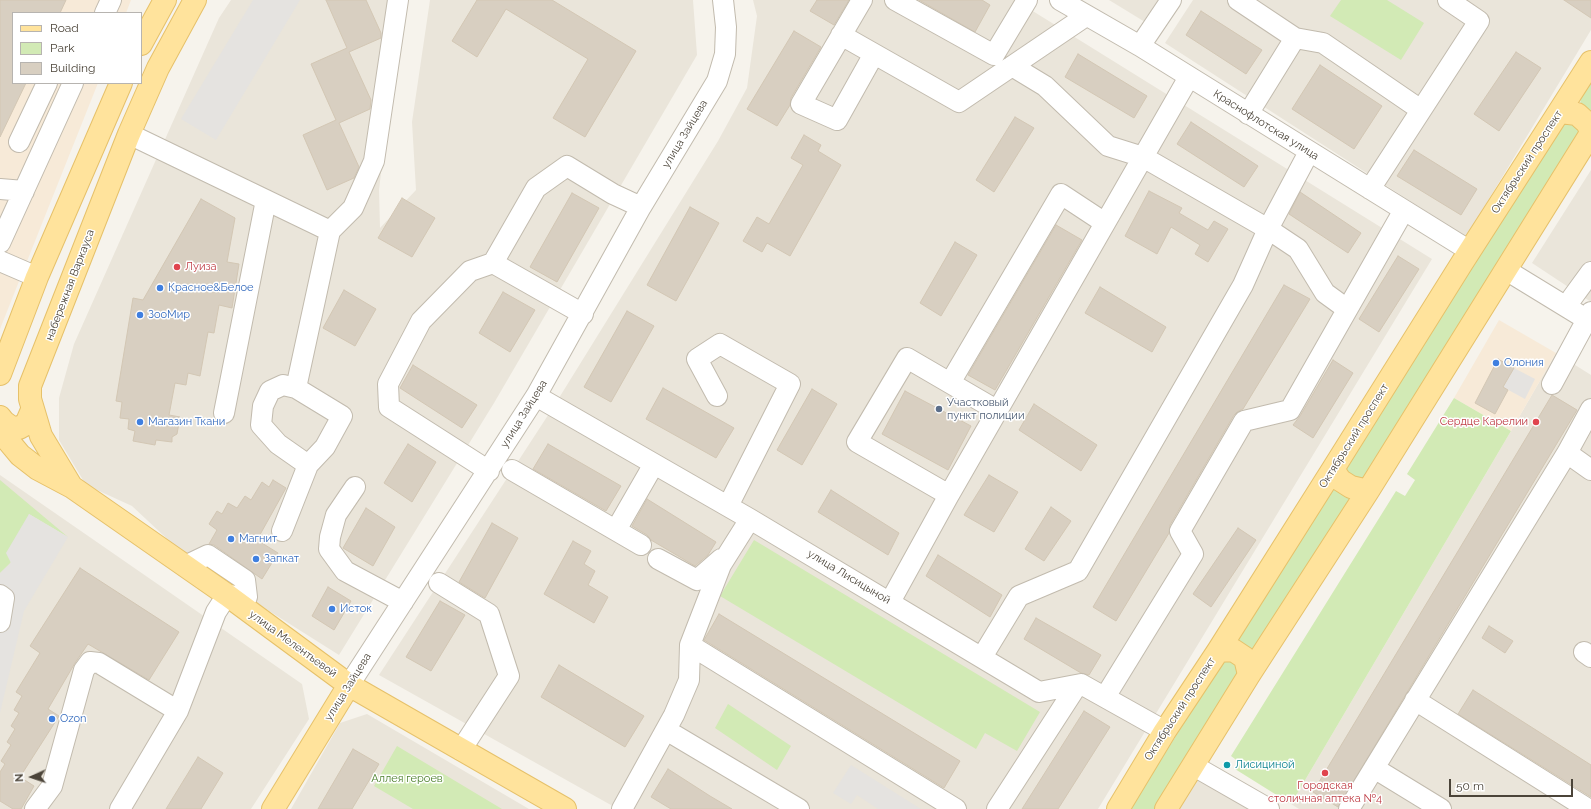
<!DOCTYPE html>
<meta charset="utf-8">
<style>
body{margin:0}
#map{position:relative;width:1591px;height:809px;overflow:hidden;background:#f6f3ec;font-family:Raleway,sans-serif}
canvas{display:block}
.legend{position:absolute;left:12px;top:12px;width:130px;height:72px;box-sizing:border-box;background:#fff;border:1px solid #b7b4b0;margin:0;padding:5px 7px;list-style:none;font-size:12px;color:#4b4439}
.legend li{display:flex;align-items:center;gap:8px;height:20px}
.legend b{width:20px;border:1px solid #b7b4b0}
.north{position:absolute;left:12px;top:757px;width:40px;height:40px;-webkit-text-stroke:3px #fff;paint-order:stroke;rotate:267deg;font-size:11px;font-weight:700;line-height:16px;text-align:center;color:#4b4439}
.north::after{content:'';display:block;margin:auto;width:14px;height:18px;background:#4b4439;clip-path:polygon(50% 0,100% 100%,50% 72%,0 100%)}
.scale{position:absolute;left:1449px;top:779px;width:124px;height:18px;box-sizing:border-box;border:2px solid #4b4439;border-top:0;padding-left:5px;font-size:12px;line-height:14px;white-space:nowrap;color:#4b4439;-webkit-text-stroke:3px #fff;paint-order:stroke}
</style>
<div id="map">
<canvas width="1591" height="809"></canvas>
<ul class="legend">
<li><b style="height:5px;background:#ffe39c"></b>Road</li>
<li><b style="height:11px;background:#d2eab5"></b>Park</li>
<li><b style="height:11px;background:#d8cfc1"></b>Building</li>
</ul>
<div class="north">N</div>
<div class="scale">50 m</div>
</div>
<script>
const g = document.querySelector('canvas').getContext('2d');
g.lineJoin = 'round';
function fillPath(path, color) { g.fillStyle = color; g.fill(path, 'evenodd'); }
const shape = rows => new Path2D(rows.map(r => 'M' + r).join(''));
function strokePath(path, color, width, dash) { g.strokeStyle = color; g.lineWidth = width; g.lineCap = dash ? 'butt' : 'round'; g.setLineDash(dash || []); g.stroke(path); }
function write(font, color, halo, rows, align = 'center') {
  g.font = font + ' Raleway,sans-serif'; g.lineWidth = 3; g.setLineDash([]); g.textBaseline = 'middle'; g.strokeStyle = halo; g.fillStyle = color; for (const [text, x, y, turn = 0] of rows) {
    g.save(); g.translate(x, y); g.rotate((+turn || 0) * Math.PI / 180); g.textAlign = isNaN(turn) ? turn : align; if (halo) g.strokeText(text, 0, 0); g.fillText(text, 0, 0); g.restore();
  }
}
const residential = shape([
 [231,0,406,0,394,61,379,190,380,228,416,190,412,122,430,0,693,0,697,55,494,403,339,655,193,563,132,506,86,485,59,440,59,398,74,344,219,18],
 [753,0,1015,0,1432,259,1098,809,618,809,379,675,554,406,718,141,747,88,757,16],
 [1109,0,1159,0,1145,22],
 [1193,0,1591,0,1591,30,1466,237,1165,43],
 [1591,170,1591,302,1532,263],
 [1556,353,1591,375,1591,809,1299,809,1291,804,1511,431],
 [0,475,302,684,309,719,251,809,0,809],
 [367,714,529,809,291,809,340,723],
 [1194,766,1269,809,1166,809]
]);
const commercial = shape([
 [0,0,131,0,126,13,13,13,13,83,98,83,0,329],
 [1499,320,1556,353,1511,431,1454,398]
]);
const green = shape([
 [1341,0,1387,0,1424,23,1401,60,1330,16],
 [1591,80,1591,111,1585,109,1581,106,1580,98],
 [1568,120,1582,131,1156,809,1130,809,1562,122],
 [1454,398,1511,431,1291,804,1235,769,1239,762,1231,756,1396,491,1405,496,1415,480,1407,474],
 [0,480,68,537,29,514,11,562,0,573],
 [754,540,1040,712,1017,751,985,733,976,749,720,596],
 [728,704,791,746,777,770,715,728],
 [397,746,502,809,413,809,374,786]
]);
const parking = shape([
 [253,0,300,0,216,140,181,119],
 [1514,368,1535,379,1525,399,1503,387],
 [29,514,68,537,24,611,0,713,0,573,11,563,6,553],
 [851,765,921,809,878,809,857,795,851,804,833,793]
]);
const building = shape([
 [0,0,66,0,60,13,13,13,13,83,26,83,0,137,0,0],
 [326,0,366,0,381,33,381,38,349,52,371,100,370,109,339,123,359,167,354,178,327,190,303,135,336,120,311,64,347,48,326,0],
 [477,0,552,0,636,51,585,137,553,118,588,59,506,9,477,57,452,41,477,0],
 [817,0,849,0,834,25,810,11,817,0],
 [919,0,982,0,990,5,975,32,919,0],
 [1564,0,1591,0,1591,18,1564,0],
 [1201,11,1262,50,1246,74,1186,35,1201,11],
 [794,31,821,47,791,98,790,105,777,126,747,109,794,31],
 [1516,52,1541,68,1499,131,1474,114,1516,52],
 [1078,54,1147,96,1134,118,1065,77,1078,54],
 [1320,65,1382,106,1354,149,1292,109,1320,65],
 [1015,117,1034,128,994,192,976,180,1015,117],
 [1191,122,1258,166,1244,187,1177,144,1191,122],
 [804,135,821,145,818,151,841,165,790,256,767,243,762,252,743,241,757,217,769,224,803,165,791,158,804,135],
 [1414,150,1477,189,1461,215,1397,176,1414,150],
 [1149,191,1182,208,1179,213,1208,230,1214,221,1228,229,1208,262,1195,254,1200,245,1171,227,1157,254,1125,236,1149,191],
 [1300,192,1361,233,1348,253,1289,214,1300,192],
 [572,193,599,208,557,282,530,267,572,193],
 [402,198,435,218,412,257,378,238,402,198],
 [201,199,235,218,227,262,239,264,232,308,219,305,214,333,208,332,200,376,188,373,186,385,175,383,169,415,180,417,177,434,172,437,172,442,156,440,155,445,133,441,135,431,128,429,129,419,120,418,122,402,116,401,133,298,143,300,201,199],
 [690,207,719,223,676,301,647,285,690,207],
 [1056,225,1082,240,995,390,968,375,1056,225],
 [955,242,977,255,941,316,920,303,955,242],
 [1398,256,1419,269,1379,332,1359,319,1398,256],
 [1284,285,1310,299,1243,409,1237,412,1234,415,1170,525,1169,533,1116,621,1093,607,1284,285],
 [1100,287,1166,327,1152,352,1085,313,1100,287],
 [344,290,376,309,355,346,323,328,344,290],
 [503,292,535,310,510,352,479,333,503,292],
 [627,311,654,326,611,402,584,387,627,311],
 [1498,359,1514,368,1503,387,1508,390,1495,414,1475,403,1498,359],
 [1333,360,1353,373,1313,438,1293,425,1300,416,1333,360],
 [413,365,477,405,462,428,400,388,413,365],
 [663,388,734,428,716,458,646,419,663,388],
 [812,389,837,404,802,465,777,450,812,389],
 [905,391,971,426,948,470,882,434,905,391],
 [1552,395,1577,410,1338,807,1313,792,1552,395],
 [1034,404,1097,445,1081,471,1019,430,1034,404],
 [408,444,436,462,412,502,384,483,408,444],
 [548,444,621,486,606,511,533,469,548,444],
 [989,475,1018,492,994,532,964,515,989,475],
 [273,480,286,488,257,540,278,553,262,579,214,545,209,544,217,530,209,524,217,511,222,514,228,503,237,508,245,496,251,500,262,482,269,487,273,480],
 [831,490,899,533,888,555,818,512,831,490],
 [647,499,716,542,708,555,695,566,651,540,647,535,632,526,647,499],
 [1051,507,1071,521,1044,561,1025,549,1051,507],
 [366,508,395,527,373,566,343,548,366,508],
 [492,523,518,538,485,598,459,582,492,523],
 [1238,528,1256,540,1211,607,1193,594,1238,528],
 [573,541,591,551,584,564,595,571,588,585,608,597,594,623,544,594,573,541],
 [938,555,1002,595,990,617,926,576,938,555],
 [80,568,179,632,149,680,88,644,75,663,48,709,59,716,20,777,34,786,21,809,13,809,0,801,0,772,5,764,1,761,11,745,7,742,15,729,11,726,19,713,14,710,22,696,16,692,40,653,30,646,80,568],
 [328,587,351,601,334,630,312,616,328,587],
 [440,601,465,615,431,671,406,657,440,601],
 [719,614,960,761,944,788,704,640,719,614],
 [1036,618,1101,655,1089,675,1081,673,1024,639,1036,618],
 [1489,626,1513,641,1505,653,1482,638,1489,626],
 [559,665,644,716,625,747,541,697,559,665],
 [1473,690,1591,765,1591,797,1458,714,1473,690],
 [1084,711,1110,727,1058,809,1022,809,1084,711],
 [353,749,379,764,352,809,318,809,353,749],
 [198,757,223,773,201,809,166,809,198,757],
 [668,769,710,796,732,809,671,809,651,797,668,769]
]);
const minor = shape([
 [862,0,801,104,837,120,874,54],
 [895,0,994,55,1027,0],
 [1060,0,1140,46,1470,251],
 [1238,0,1295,38,1323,43,1421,110],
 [105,13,111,0],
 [841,35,959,102,1086,16],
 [1140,46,1171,0],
 [1012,66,1045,86,1108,146,1143,157,1268,229,1298,249,1325,293,1347,309],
 [1248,114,1295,38],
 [129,134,330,231],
 [19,142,47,83],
 [0,189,24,191],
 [1370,189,1479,21,1448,0],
 [0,243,73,83],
 [0,261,37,277],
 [493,263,536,188,567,166,613,194,641,207],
 [1506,270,1591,322],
 [1572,298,1591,272],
 [950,383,1061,194,1105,223],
 [1552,384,1591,312],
 [296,388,342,416,325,447,308,465,278,444,261,425,263,406,270,391,283,385,296,388,330,231,353,208,374,161,398,0],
 [536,396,750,519,1039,692,1081,684,1165,731],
 [717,396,697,359,720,344,790,384,728,506],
 [224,413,266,200],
 [1567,453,1591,470],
 [512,470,641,545],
 [489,471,389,407,388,384,421,321,470,271,493,263,583,314],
 [355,487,336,515,330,537,329,549,345,571,403,602],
 [949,495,1189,77],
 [616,530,654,464],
 [282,531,308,465],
 [658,559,697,580,721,559],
 [439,583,489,614,509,676,461,750],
 [0,595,4,598,0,622],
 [890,602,949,495,857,442,907,358,998,411],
 [690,645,721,565,750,519],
 [1584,652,1591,657],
 [982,657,1019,596,1078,571,1243,285,1268,229,1309,152],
 [349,685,536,396,641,207,717,81,725,54,726,27,723,0],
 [1105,697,1193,554,1180,531,1244,421,1290,410,1404,210],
 [1415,700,1588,809],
 [666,730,799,809],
 [1194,766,1269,809],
 [1374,768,1441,809],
 [35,809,52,786,84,670,90,662,99,663,178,711],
 [120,809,178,711,216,612,227,595,247,597,245,580,208,555,185,566],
 [622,809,674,715,689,680,690,645,956,809],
 [997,809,1074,690,1081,684],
 [1349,809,1567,453,1591,409]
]);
const major = shape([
 [141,44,165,0],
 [1560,112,1577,114,1587,123,1591,131],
 [0,374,37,277,121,83],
 [0,417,4,422,11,427,19,428,26,424,32,410],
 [0,431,20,455,38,469,72,487,227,595,349,685,565,809],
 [1333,469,1340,480,1351,487,1368,491],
 [71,486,41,436,30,399,30,386,129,134,158,68,195,0],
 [1218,651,1233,650,1245,658,1249,675],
 [273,809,349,685],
 [1118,809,1165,731,1218,651,1333,469,1462,263,1591,62],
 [1166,809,1249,675,1368,491,1591,133]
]);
const markers = [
 [177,267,4,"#e0444e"],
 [160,288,4,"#3f7fe0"],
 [140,315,4,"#3f7fe0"],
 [1496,363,4,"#3f7fe0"],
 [939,409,4,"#5c6f8a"],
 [140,422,4,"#3f7fe0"],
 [1536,422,4,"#e0444e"],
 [231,539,4,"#3f7fe0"],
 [256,559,4,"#3f7fe0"],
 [332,609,4,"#3f7fe0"],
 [52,719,4,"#3f7fe0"],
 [1227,765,4,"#0f9aa8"],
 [1325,773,4,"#e0444e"]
];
const streetNames = [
 ["Краснофлотская улица",1266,125,32],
 ["улица Зайцева",685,134,-59],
 ["Октябрьский проспект",1527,162,-57],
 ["набережная Варкауса",70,285,-69],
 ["улица Зайцева",524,414,-58],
 ["Октябрьский проспект",1354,436,-58],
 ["улица Лисицыной",849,577,31],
 ["улица Мелентьевой",293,644,36],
 ["улица Зайцева",348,687,-58],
 ["Октябрьский проспект",1180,709,-57]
];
const healthNames = [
 ["Луиза",185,267],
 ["Сердце Карелии",1528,422,"right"],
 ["Городская",1325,786,"center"],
 ["столичная аптека №4",1325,799,"center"]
];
const shopNames = [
 ["Красное&Белое",168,288],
 ["ЗооМир",148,315],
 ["Олония",1504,363],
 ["Магазин Ткани",148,422],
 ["Магнит",239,539],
 ["Запкат",264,559],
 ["Исток",340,609],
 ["Ozon",60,719]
];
const serviceNames = [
 ["Участковый",947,403],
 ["пункт полиции",947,416]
];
const cultureNames = [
 ["Лисициной",1235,765]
];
const parkNames = [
 ["Аллея героев",407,779]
];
fillPath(residential, '#eae5da');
fillPath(commercial, '#f7ead8');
fillPath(green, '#d2eab5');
fillPath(parking, '#e5e3e0');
fillPath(building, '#d8cfc1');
strokePath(building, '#d3c7b4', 1);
strokePath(minor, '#c2bbae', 22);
strokePath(major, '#e6c16a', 24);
strokePath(minor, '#fff', 20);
strokePath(major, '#ffe39c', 22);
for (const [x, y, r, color] of markers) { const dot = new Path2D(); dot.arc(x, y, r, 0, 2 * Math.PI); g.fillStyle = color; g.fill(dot); strokePath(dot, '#fff', 1.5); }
write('11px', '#4b4439', '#fff', streetNames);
write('11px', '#be3a42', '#fff', healthNames, 'left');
write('11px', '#366cbe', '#fff', shopNames, 'left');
write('11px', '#4e5e75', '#fff', serviceNames, 'left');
write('11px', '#0d838f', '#fff', cultureNames, 'left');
write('11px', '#4a7f2a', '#fff', parkNames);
</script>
